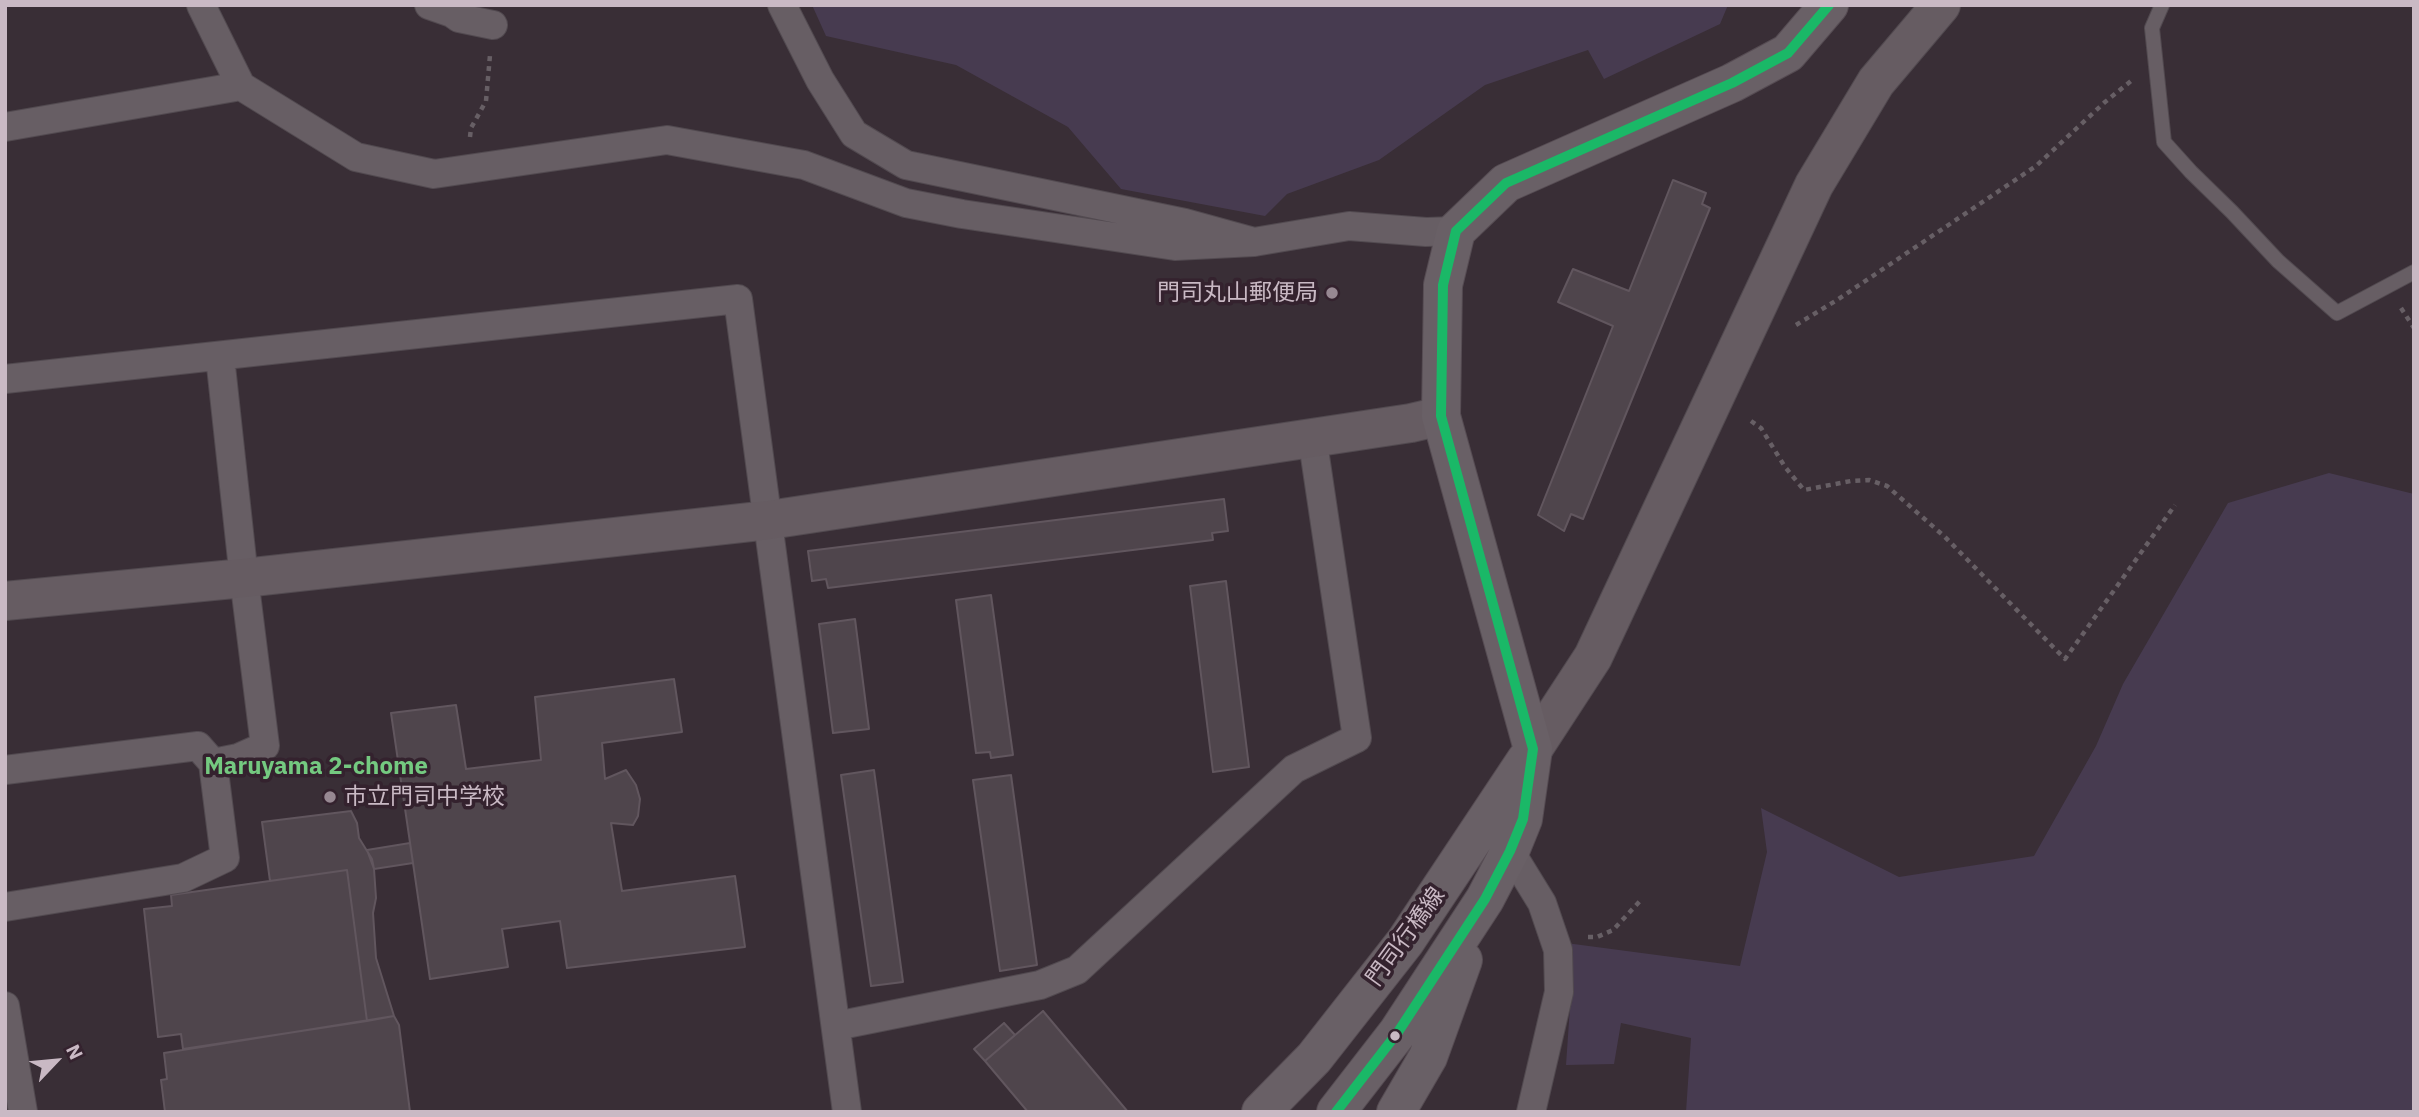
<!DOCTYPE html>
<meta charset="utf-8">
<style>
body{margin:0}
#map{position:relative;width:2419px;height:1117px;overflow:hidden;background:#392e36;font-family:"IBM Plex Sans",sans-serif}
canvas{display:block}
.frame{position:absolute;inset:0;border:7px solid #c9b9c4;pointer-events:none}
.north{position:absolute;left:21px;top:1026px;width:70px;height:70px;-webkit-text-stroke:5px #34222e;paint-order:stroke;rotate:64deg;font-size:19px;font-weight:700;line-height:28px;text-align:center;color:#c9b9c4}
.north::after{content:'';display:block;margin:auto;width:24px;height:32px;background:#c9b9c4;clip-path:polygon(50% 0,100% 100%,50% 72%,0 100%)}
</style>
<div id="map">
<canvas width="2419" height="1117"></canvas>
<div class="frame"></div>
<div class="north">N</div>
</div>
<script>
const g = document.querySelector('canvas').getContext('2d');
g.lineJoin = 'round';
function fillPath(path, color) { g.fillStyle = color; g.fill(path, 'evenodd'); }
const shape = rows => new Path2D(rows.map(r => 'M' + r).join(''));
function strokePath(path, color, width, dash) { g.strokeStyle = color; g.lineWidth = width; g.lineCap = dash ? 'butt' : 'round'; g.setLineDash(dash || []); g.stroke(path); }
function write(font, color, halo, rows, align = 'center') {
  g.font = font + ' "IBM Plex Sans","Noto Sans JP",sans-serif'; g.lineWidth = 7; g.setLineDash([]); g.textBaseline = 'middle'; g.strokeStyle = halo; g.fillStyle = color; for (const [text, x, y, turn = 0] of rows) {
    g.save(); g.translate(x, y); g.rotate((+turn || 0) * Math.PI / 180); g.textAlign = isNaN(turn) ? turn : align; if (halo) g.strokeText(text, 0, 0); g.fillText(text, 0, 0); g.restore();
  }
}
const green = shape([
 [812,5,1728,5,1720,24,1604,79,1588,50,1485,85,1379,160,1287,194,1265,216,1121,189,1068,127,956,65,826,36],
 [2329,473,2414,494,2414,1112,1686,1112,1691,1038,1621,1023,1614,1064,1566,1065,1572,978,1566,943,1740,966,1767,852,1761,808,1899,877,2034,856,2096,746,2123,684,2228,503]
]);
const building = shape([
 [1673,180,1706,193,1702,204,1710,208,1583,519,1571,514,1564,531,1538,515,1613,326,1558,302,1573,269,1629,291,1673,180],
 [1224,499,1228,531,1212,533,1213,540,828,588,826,579,812,581,808,551,1224,499],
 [1226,581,1249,767,1213,772,1190,586,1226,581],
 [991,595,1013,755,991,758,990,752,976,753,956,600,991,595],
 [855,619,869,729,833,733,819,624,855,619],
 [674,679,682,732,602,743,605,779,626,770,636,785,640,799,638,816,633,825,611,823,622,891,735,876,745,947,567,968,560,921,502,929,508,967,430,979,391,713,456,705,466,769,541,760,535,697,674,679],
 [874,770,903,982,871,986,841,775,874,770],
 [1011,775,1037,965,1000,971,973,780,1011,775],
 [351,811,357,823,359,838,372,859,374,869,376,898,373,913,376,958,394,1016,367,1021,347,870,270,881,262,822,351,811],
 [410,843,413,863,374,869,367,850,410,843],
 [347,870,367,1021,183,1049,181,1034,158,1037,144,909,172,906,171,895,347,870],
 [1043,1011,1128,1112,1028,1112,985,1061,1043,1011],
 [394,1016,399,1025,410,1112,165,1112,161,1080,167,1079,164,1053,394,1016],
 [1004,1023,1015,1035,985,1061,974,1049,1004,1023]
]);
const path = shape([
 [470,137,471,128,486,101,490,55],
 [2401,308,2414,328],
 [1796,325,1837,300,2036,166,2105,102,2131,81],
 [1751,421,1761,428,1785,467,1804,490,1851,481,1869,480,1887,486,1945,537,2065,659,2175,505],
 [1588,937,1597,937,1613,930,1640,901]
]);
const lane = shape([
 [2162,5,2152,28,2164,142,2191,172,2232,212,2278,261,2337,313,2414,272]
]);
const street = shape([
 [201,5,241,86],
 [429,5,452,13,459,18,493,25],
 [782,5,820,80,854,134,906,165,1185,223,1254,242,1349,226,1426,232,1456,231],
 [5,127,241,86,356,157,434,174,667,140,804,165,906,203,962,214,1175,246,1254,242],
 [5,379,738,299,847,1112],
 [5,770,198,746,213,763],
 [1510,851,1542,903,1558,950,1559,992,1531,1112],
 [5,907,183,878,225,858,213,763,238,758,265,746,244,578,220,357],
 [5,1006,23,1112],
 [836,1026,1040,985,1077,970,1294,769,1357,738,1312,436]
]);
const secondary = shape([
 [5,601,244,578,769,520,1411,423,1441,416],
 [1533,749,1593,657,1814,185,1876,82,1941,5]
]);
const primary = shape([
 [1261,1112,1314,1058,1405,942,1526,760],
 [1336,1112,1398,1032,1485,899,1510,851,1523,819,1533,749,1441,416,1443,285,1456,231,1506,183,1732,83,1788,53,1829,5],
 [1396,1112,1428,1057,1463,960]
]);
const bus1 = shape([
 [1336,1112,1398,1032,1485,899,1510,851,1523,819,1533,749,1441,416,1443,285,1456,231,1506,183,1732,83,1788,53,1829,5]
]);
const markers = [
 [1332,293,7,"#978892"],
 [330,797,7,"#978892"],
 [1395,1036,6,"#c9b9c4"]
];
const poiNames = [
 ["門司丸山郵便局",1318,293],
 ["市立門司中学校",344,797,"left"]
];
const streetNames = [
 ["門司行橋線",1406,937,-54]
];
const neighbourhoodNames = [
 ["Maruyama 2-chome",316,767]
];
fillPath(green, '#473b50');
fillPath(building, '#4f454c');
strokePath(building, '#61565e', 2);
strokePath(lane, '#524a50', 16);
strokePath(street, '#524a50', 30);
strokePath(secondary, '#524a50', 40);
strokePath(primary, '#564c53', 40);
strokePath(path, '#675f65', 4.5, [5, 5]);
strokePath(lane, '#675e64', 14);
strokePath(street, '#675e64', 28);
strokePath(secondary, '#665c62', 38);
strokePath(primary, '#696066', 38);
strokePath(bus1, '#1ab867', 10);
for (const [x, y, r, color] of markers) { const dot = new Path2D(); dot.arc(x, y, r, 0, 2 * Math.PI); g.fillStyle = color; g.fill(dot); strokePath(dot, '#34222e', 2.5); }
write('23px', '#c9b9c4', '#34222e', poiNames, 'right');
write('23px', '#c9b9c4', '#34222e', streetNames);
write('bold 24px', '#74c980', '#34222e', neighbourhoodNames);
</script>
